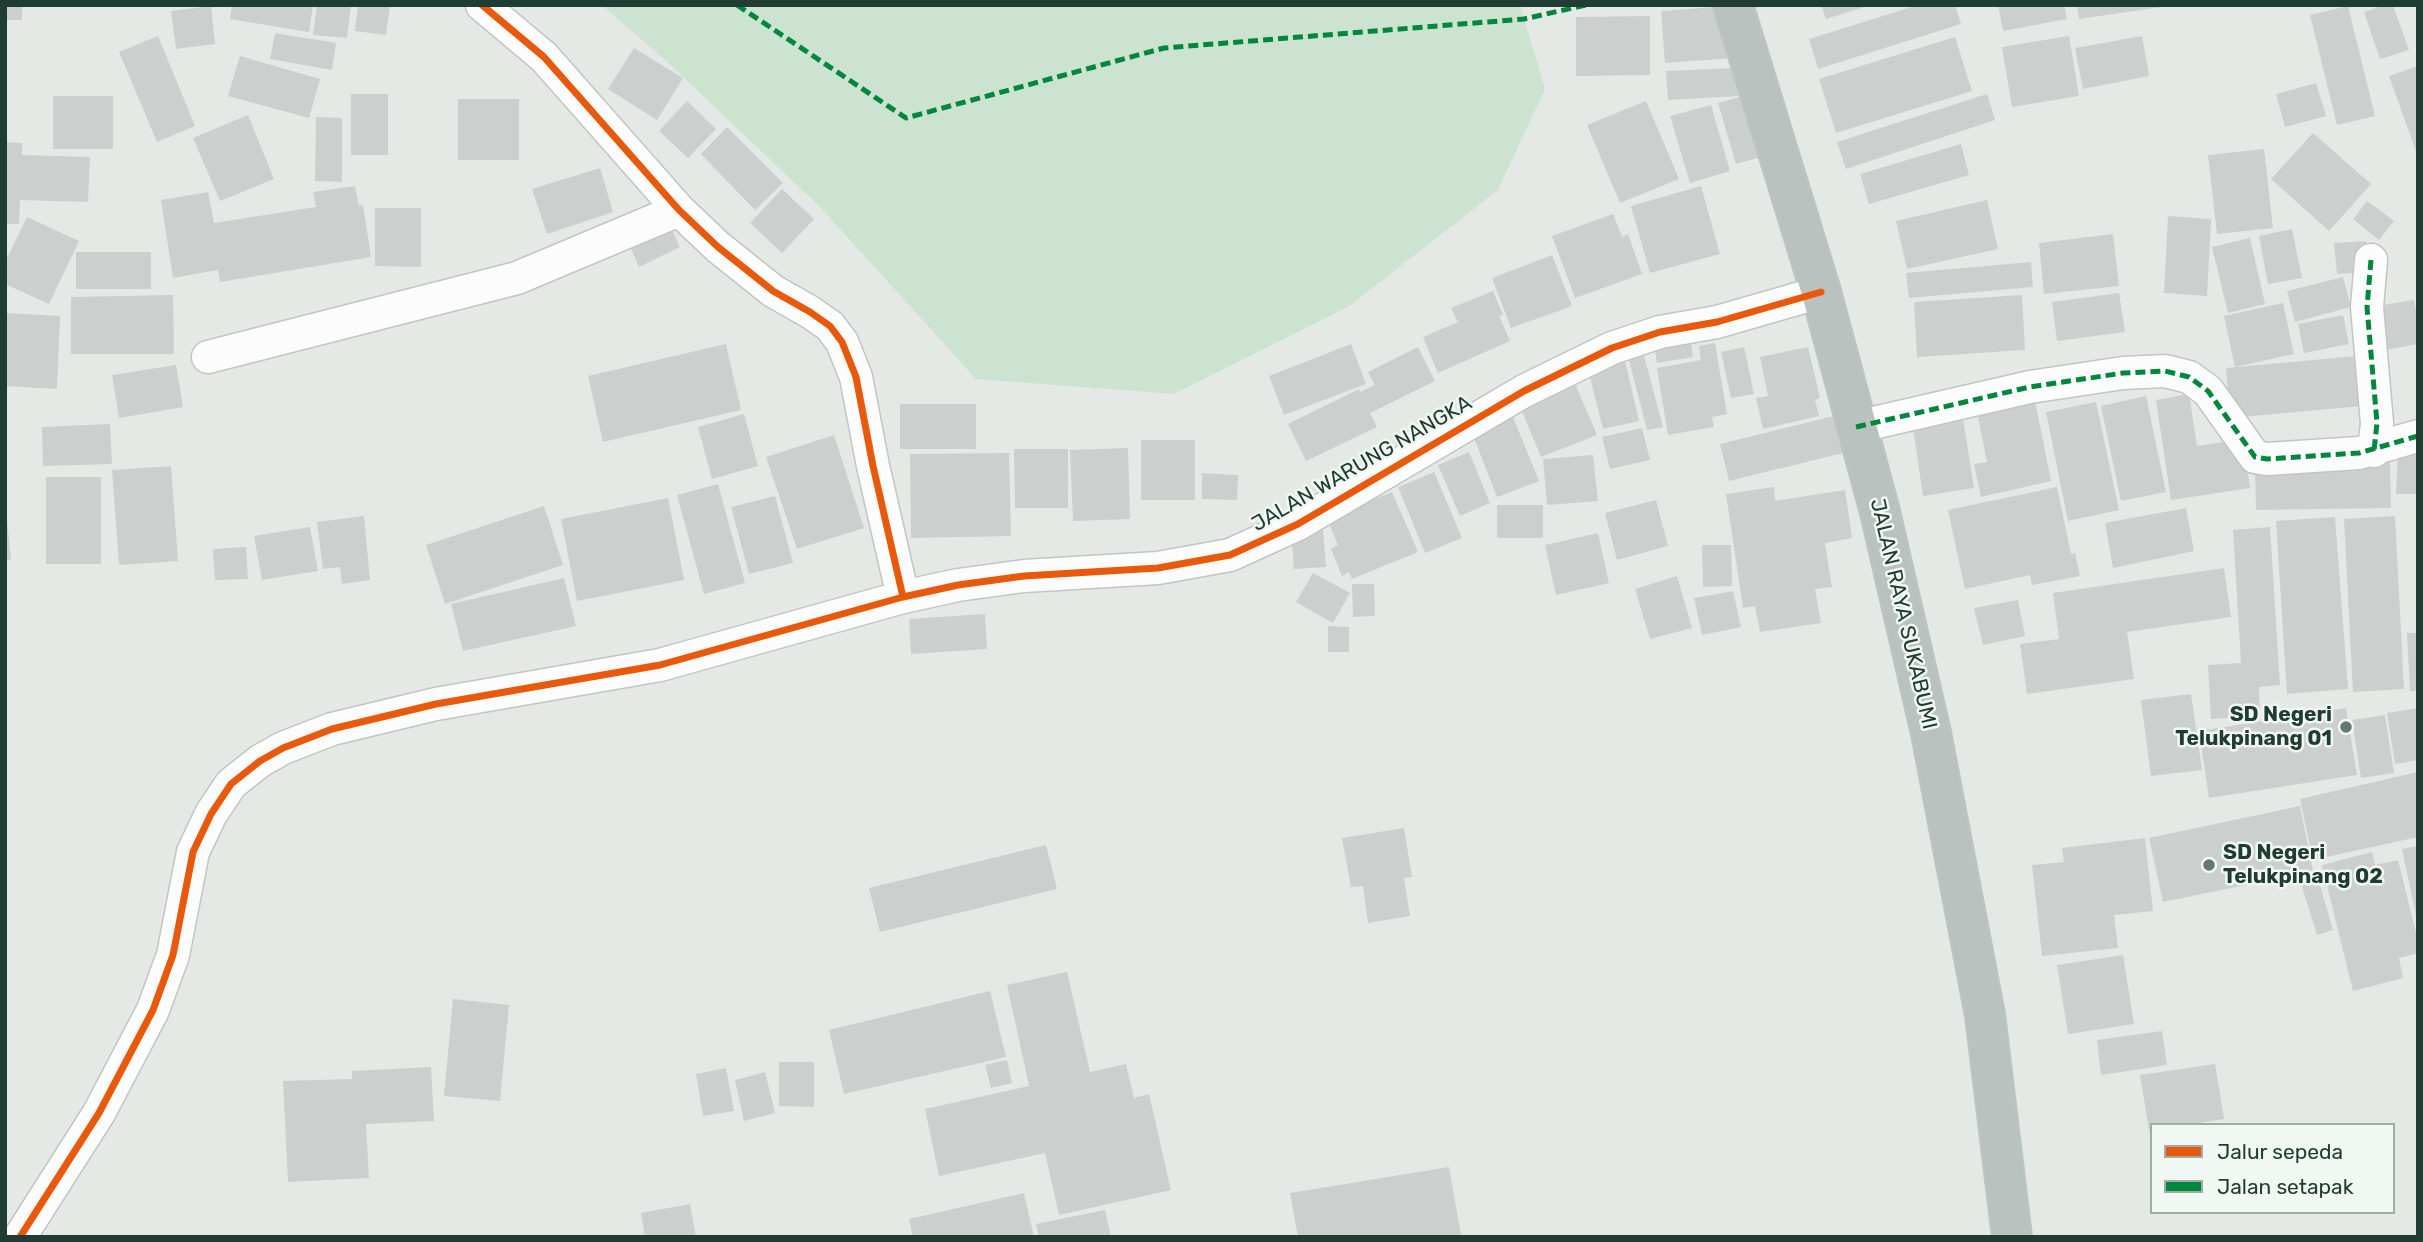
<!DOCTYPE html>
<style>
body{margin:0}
#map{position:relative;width:2423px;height:1242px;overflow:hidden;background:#e4e9e6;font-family:Rubik,sans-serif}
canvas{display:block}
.frame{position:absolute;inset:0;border:7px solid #213d33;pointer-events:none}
.legend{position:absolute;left:2150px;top:1123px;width:245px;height:91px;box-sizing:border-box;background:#f1f8f4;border:2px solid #9eada7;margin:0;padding:9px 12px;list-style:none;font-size:21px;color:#213d33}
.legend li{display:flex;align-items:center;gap:14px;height:35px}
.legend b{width:35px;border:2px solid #9eada7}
</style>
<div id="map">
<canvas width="2423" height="1242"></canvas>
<div class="frame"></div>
<ul class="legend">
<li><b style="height:9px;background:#e8590c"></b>Jalur sepeda</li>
<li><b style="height:9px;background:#00873e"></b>Jalan setapak</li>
</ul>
</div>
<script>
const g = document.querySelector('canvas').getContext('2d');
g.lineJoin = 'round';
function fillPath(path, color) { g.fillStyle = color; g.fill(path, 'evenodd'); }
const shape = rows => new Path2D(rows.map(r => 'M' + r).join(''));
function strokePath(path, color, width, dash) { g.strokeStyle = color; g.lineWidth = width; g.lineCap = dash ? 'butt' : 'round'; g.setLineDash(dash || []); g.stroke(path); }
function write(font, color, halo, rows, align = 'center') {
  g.font = font + ' Rubik,sans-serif'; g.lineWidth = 5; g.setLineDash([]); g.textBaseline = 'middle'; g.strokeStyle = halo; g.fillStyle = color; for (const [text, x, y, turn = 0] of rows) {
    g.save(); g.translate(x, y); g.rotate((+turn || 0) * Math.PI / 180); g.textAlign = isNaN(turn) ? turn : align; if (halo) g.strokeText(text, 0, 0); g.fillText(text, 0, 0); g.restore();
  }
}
const green = shape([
 [602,5,1520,5,1545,89,1498,190,1348,307,1174,394,976,379,820,207,665,60]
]);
const building = shape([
 [5,5,22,5,22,20,5,20],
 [232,5,313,5,309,32,230,19],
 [317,5,351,5,347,38,313,35],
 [358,5,390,5,386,35,355,31],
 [1821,5,1867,5,1867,6,1826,19],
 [1918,5,1955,5,1961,24,1818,69,1809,39],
 [1998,5,2064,5,2067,19,2003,31],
 [2077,5,2162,5,2162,7,2079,19],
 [2384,5,2393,5,2409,50,2380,59,2364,12],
 [211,6,215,44,176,49,171,11],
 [1729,6,1733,58,1665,63,1661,11],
 [2348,6,2375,116,2337,125,2310,15],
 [1650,16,1650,75,1576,76,1576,17],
 [275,33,336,43,332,70,270,59],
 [158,36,195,126,157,142,119,52],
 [2069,36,2079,96,2012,107,2002,47],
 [2142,36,2149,76,2083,89,2075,48],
 [1955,37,1972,91,1836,133,1819,79],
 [634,48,683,78,657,120,608,89],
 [240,56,320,79,309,118,228,96],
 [2418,66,2418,154,2417,154,2389,76],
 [1736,68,1738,96,1668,100,1666,71],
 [2316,83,2326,116,2285,127,2276,94],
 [1753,93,1771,154,1736,164,1718,103],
 [351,94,388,94,388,155,351,155],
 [1987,94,1995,120,1846,169,1837,142],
 [53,96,113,96,113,149,53,149],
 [458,99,519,99,519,160,458,160],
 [687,101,716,129,688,158,659,131],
 [1646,101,1679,179,1620,203,1587,125],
 [1711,105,1730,171,1690,183,1670,116],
 [248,115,274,179,220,201,193,138],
 [316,117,342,118,342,182,315,181],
 [727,127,783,183,755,210,701,154],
 [2313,133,2371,184,2329,231,2271,179],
 [5,142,22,143,22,155,90,157,88,202,20,200,19,224,5,224],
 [1961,144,1969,175,1869,204,1860,174],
 [2264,149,2273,228,2217,234,2208,155],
 [600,168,613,212,547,234,532,189],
 [355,186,359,206,363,205,371,257,220,282,218,270,173,278,161,200,208,192,214,223,316,207,313,192],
 [1701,186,1720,254,1650,273,1631,206],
 [782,189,814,219,782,253,750,223],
 [1987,200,1998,249,1907,269,1896,221],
 [2367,201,2394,221,2379,240,2353,219],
 [375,208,421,208,421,267,375,266],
 [1613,214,1622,237,1628,234,1642,274,1575,298,1552,236],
 [2168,216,2211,219,2207,296,2164,293],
 [27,217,79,241,49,304,5,284,5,262],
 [2292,229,2302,278,2268,284,2259,236],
 [672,230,680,247,639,267,631,249],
 [2113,234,2119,286,2044,294,2039,243],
 [2250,238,2265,304,2228,313,2212,247],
 [2366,241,2368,272,2337,274,2334,243],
 [76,252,151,252,151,289,76,289],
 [1552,255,1572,306,1511,328,1492,278],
 [2031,262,2033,287,1909,298,1906,273],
 [2343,277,2351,307,2295,322,2287,291],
 [1493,291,1503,315,1499,316,1510,341,1438,373,1423,337,1458,322,1451,308],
 [2119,293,2125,332,2057,341,2052,302],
 [173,295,174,354,71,354,71,297],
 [2022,295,2025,350,1917,357,1914,302],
 [2414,300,2418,323,2418,344,2378,351,2370,307],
 [2283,303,2294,354,2235,367,2224,316],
 [5,313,60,316,57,389,5,386],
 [2343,315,2349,344,2304,353,2298,324],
 [1690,338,1693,357,1657,363,1654,343],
 [1715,343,1727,414,1712,417,1714,427,1668,435,1657,368,1701,360,1699,346],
 [726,344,741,410,603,442,588,376],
 [1351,344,1366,384,1284,415,1269,376],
 [1418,347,1435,381,1370,413,1377,427,1306,461,1288,424,1359,389,1360,392,1375,385,1368,372],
 [1744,347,1754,394,1731,398,1721,352],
 [1808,347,1820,398,1815,400,1819,416,1763,429,1756,398,1768,396,1760,357],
 [1642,348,1663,427,1647,430,1627,352],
 [2368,355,2373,405,2230,418,2226,368],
 [1624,357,1639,421,1603,429,1587,365],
 [176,365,183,407,119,418,112,375],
 [1574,381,1597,435,1541,457,1519,404],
 [2033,391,2051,481,1981,497,1974,464,1987,462,1975,402],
 [2189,394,2197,446,2243,439,2250,488,2171,500,2156,400],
 [2146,396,2166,492,2121,501,2101,406],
 [2096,402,2119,510,2068,521,2046,412],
 [900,404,976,404,976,449,900,449],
 [1961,406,1974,488,1923,496,1911,414],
 [1846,413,1855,450,1729,481,1720,444],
 [744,414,758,466,712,479,698,427],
 [1513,417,1539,481,1497,497,1472,433],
 [110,424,112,464,43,466,42,427],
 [1642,428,1650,460,1610,469,1602,437],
 [834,435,864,528,797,549,766,457],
 [1141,440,1195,440,1195,500,1141,500],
 [1128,448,1130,519,1073,521,1070,450],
 [1014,449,1068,449,1068,508,1015,508],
 [2398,449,2418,449,2418,494,2396,494],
 [1469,452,1490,503,1460,516,1438,465],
 [1009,453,1011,536,911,538,910,454],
 [1593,455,1598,501,1547,505,1543,459],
 [2390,462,2391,508,2256,510,2255,464],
 [171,466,178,561,119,565,112,470],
 [1434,472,1462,538,1425,553,1398,487],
 [1202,473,1238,475,1237,500,1202,499],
 [46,477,101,477,101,564,46,564],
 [718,484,745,583,704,594,677,495],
 [1774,487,1775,501,1845,490,1852,538,1825,543,1832,587,1815,589,1821,623,1760,632,1755,606,1743,608,1726,494],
 [2057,487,2071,554,2075,553,2080,576,2032,585,2030,575,1965,589,1948,510],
 [1392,492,1418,552,1352,579,1349,572,1342,576,1331,549,1338,545,1327,519],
 [775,496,793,563,749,574,731,507],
 [668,498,684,580,577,601,561,519],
 [1656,500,1668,546,1617,560,1605,513],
 [1497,505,1543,505,1543,538,1497,538],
 [544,506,563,565,445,604,426,545],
 [2186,508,2194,551,2113,568,2105,523],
 [364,516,370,580,342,584,340,567,323,569,317,522],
 [2395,516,2404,689,2353,692,2344,519],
 [2335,517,2348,689,2287,694,2276,521],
 [5,520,7,520,11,560,5,560],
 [310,527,318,571,262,580,254,536],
 [2270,527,2280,685,2259,687,2260,716,2211,719,2208,665,2241,663,2233,530],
 [1323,530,1326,567,1294,569,1291,532],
 [1598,533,1609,583,1556,595,1545,545],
 [1702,545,1731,545,1732,586,1703,587],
 [246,547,248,579,215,580,213,549],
 [2224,568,2231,617,2127,632,2134,679,2027,694,2020,644,2059,639,2053,593],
 [1313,573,1350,593,1333,623,1296,602],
 [1677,576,1692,628,1650,639,1635,589],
 [564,578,576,626,463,651,451,604],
 [1352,584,1374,584,1375,616,1353,617],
 [1733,591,1741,627,1702,635,1694,598],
 [2018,600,2025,636,1983,645,1974,608],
 [985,614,987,649,911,654,909,619],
 [1328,626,1349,627,1349,652,1328,652],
 [2407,633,2418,633,2418,691,2410,691],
 [2191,694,2202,770,2151,776,2141,700],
 [2346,708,2357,775,2209,798,2199,731],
 [2418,708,2418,760,2395,764,2387,713],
 [2385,715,2394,773,2361,778,2352,720],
 [2418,772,2418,837,2313,860,2300,799],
 [2300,806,2313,871,2163,902,2149,838],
 [1404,828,1412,877,1404,878,1410,916,1368,923,1363,886,1351,887,1342,838],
 [2145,838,2153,911,2114,915,2118,948,2042,956,2032,865,2064,862,2062,848],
 [1046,845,1057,889,880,932,869,888],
 [2418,846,2418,920,2417,920,2402,849],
 [2372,852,2375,865,2398,860,2418,941,2418,953,2399,958,2403,978,2353,991,2322,865],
 [2317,875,2333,930,2317,935,2300,880],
 [2123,955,2134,1024,2068,1034,2057,965],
 [1067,972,1090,1072,1126,1064,1134,1098,1149,1094,1171,1190,1059,1215,1045,1153,939,1176,925,1109,1029,1086,1007,985],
 [990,991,1006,1057,844,1094,829,1030],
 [453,999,509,1005,500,1101,444,1096],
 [2162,1031,2167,1065,2101,1075,2097,1040],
 [1007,1060,1012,1083,991,1088,985,1065],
 [779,1062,814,1062,814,1107,779,1106],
 [2215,1064,2224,1119,2186,1125,2152,1125,2152,1130,2149,1130,2140,1075],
 [431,1067,434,1121,366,1124,369,1178,288,1182,283,1081,352,1079,352,1071],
 [726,1068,734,1111,703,1116,696,1074],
 [765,1072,775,1113,744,1121,735,1080],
 [1449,1167,1461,1235,1298,1237,1290,1193],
 [1024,1193,1034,1237,913,1237,909,1219],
 [690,1204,696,1237,645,1237,641,1213],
 [1105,1210,1111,1237,1039,1237,1036,1224]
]);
const street = shape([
 [482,5,544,57,679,210,718,247,773,291,810,312,830,326,842,342,856,377,873,466,903,597],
 [2371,260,2367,307,2377,423,2374,451],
 [208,357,517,278,679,210],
 [1856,427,2030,387,2123,373,2165,371,2189,377,2208,391,2255,457,2267,459,2359,453,2418,436],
 [20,1237,99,1113,153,1010,173,955,193,852,211,814,231,784,260,761,283,748,332,729,436,704,660,665,903,597,958,585,1024,576,1158,568,1230,555,1298,524,1524,391,1612,348,1660,332,1717,322,1821,292]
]);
const highway = shape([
 [1733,5,1821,292,1880,512,1931,733,1985,1015,2012,1237]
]);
const quiet = shape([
 [737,5,906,118,1164,48,1524,19,1586,5],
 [2371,260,2367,307,2377,423,2374,451],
 [1856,427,2030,387,2123,373,2165,371,2189,377,2208,391,2255,457,2267,459,2359,453,2418,436]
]);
const cycleway = shape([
 [482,5,544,57,679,210,718,247,773,291,810,312,830,326,842,342,856,377,873,466,903,597],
 [20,1237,99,1113,153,1010,173,955,193,852,211,814,231,784,260,761,283,748,332,729,436,704,660,665,903,597,958,585,1024,576,1158,568,1230,555,1298,524,1524,391,1612,348,1660,332,1717,322,1821,292]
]);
const markers = [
 [2346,727,7,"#657972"],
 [2209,865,7,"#657972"]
];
const streetNames = [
 ["JALAN WARUNG NANGKA",1362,464,-30],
 ["JALAN RAYA SUKABUMI",1903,614,77]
];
const poiNames = [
 ["SD Negeri",2332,715],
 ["Telukpinang 01",2332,739],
 ["SD Negeri",2223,853,"left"],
 ["Telukpinang 02",2223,877,"left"]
];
fillPath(green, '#cce3d1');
fillPath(building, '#cbd0ce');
strokePath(street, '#c1c6c3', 35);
strokePath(highway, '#bcc5c2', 42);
strokePath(street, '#fbfcfb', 32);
strokePath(highway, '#bac2c0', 38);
strokePath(quiet, '#00873e', 5, [10, 5]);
strokePath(cycleway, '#e8590c', 7);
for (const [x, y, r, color] of markers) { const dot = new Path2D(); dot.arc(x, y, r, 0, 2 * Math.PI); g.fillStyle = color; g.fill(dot); strokePath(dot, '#f1f8f4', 2.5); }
write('21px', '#213d33', '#f1f8f4', streetNames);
write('bold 21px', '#213d33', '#f1f8f4', poiNames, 'right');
</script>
